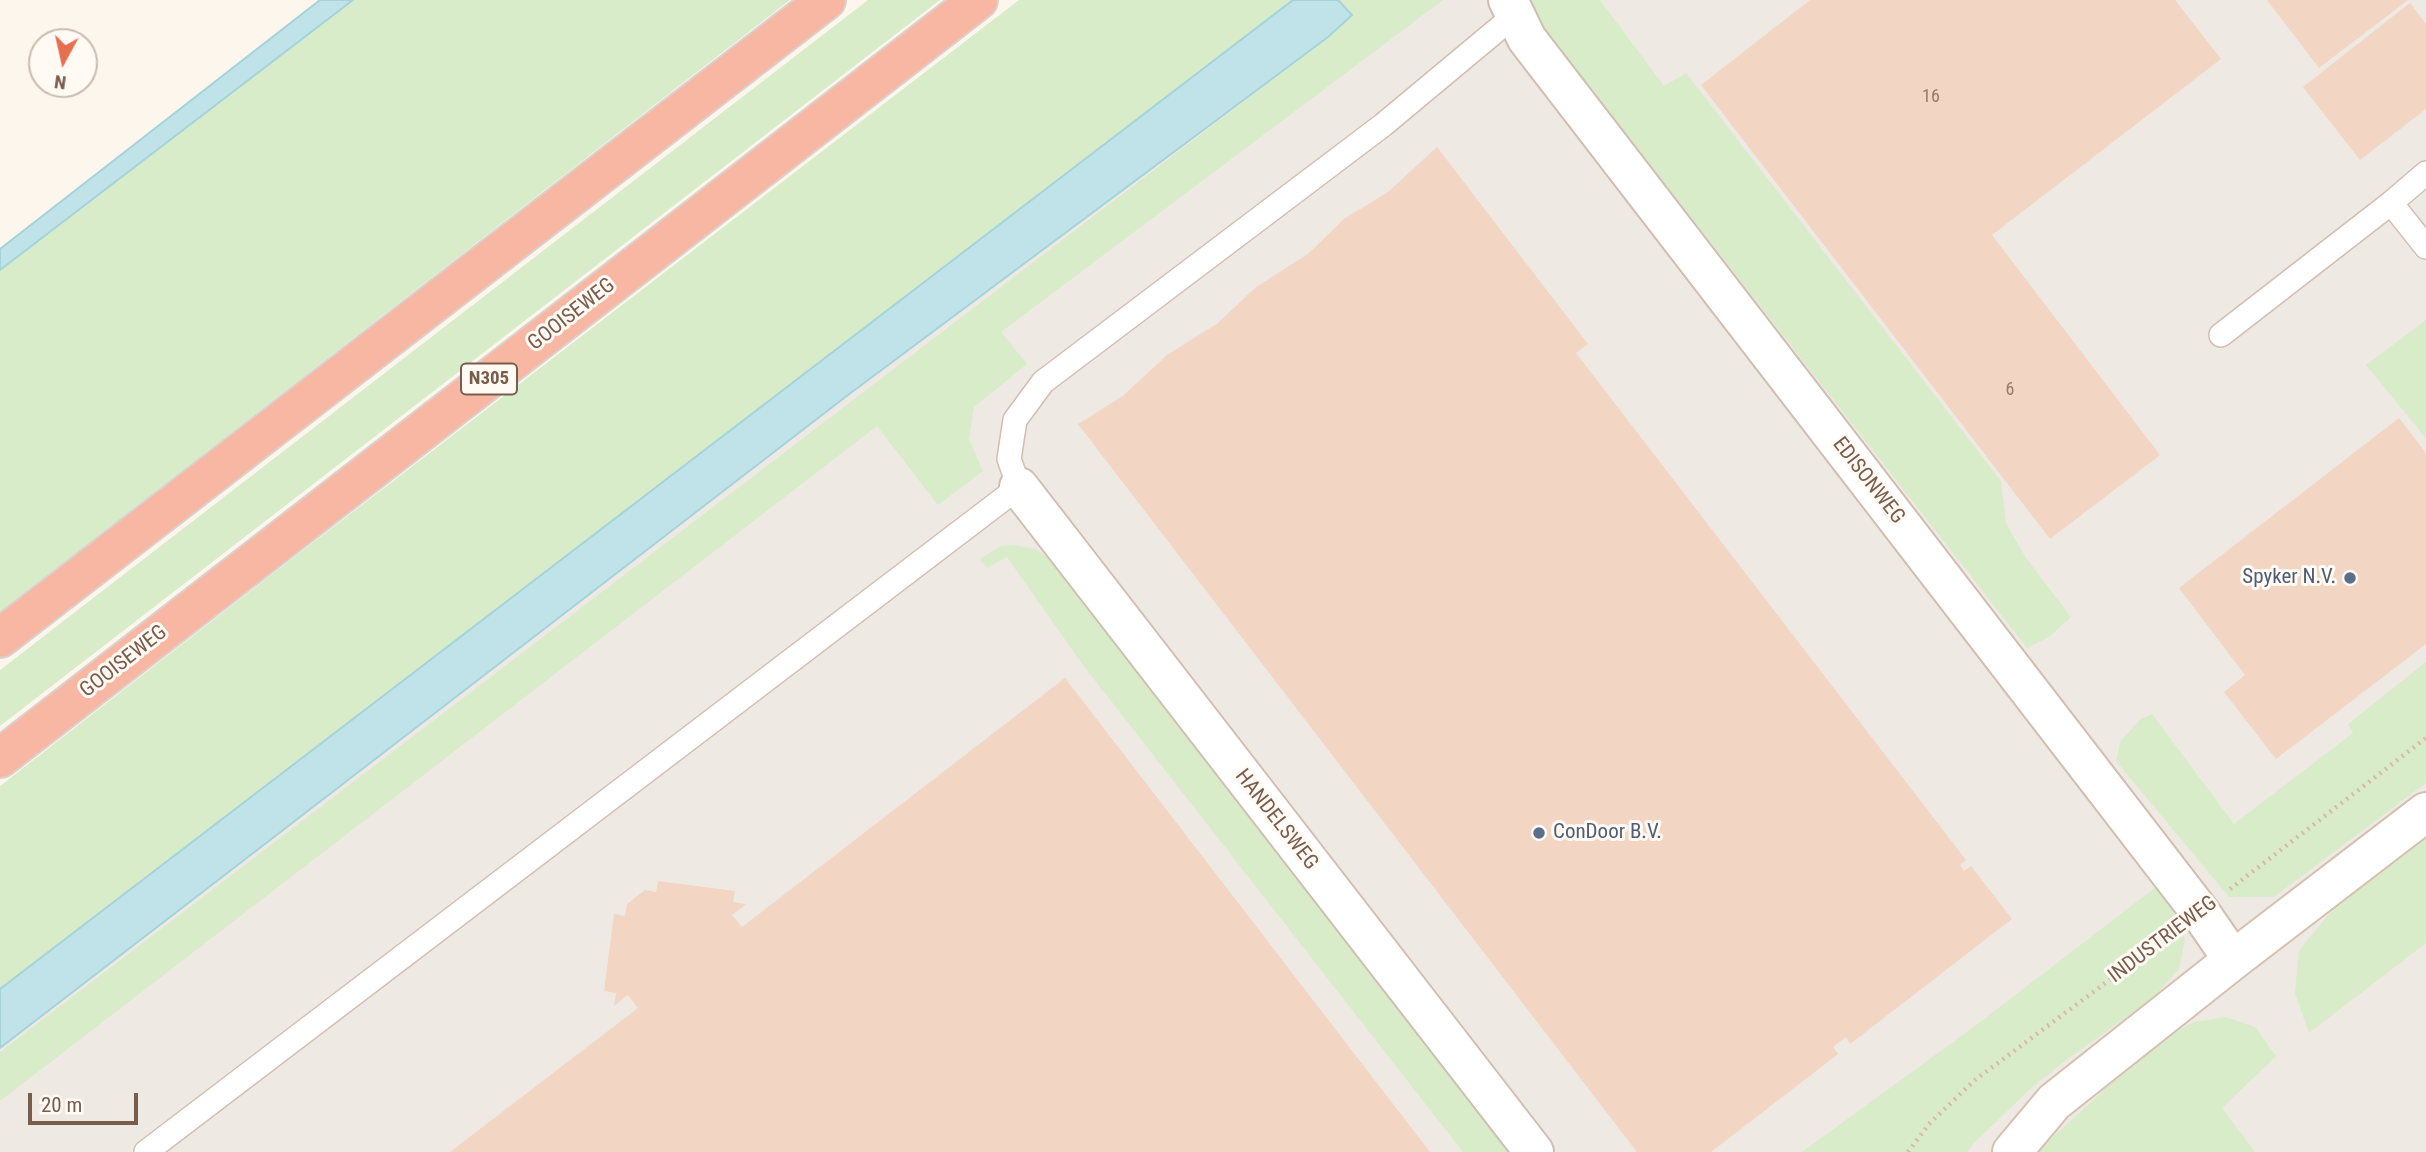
<!DOCTYPE html>
<style>
body{margin:0}
#map{position:relative;width:2426px;height:1152px;overflow:hidden;background:#fdf6ec;font-family:"Roboto Condensed",sans-serif}
canvas{display:block}
.north{position:absolute;left:28px;top:28px;width:70px;height:70px;box-sizing:border-box;background:#fffaf3;border:2px solid #cabbb1;border-radius:50%;rotate:188deg;font-size:19px;font-weight:700;line-height:28px;text-align:center;color:#7a5c4d}
.north::after{content:'';display:block;margin:auto;width:24px;height:32px;background:#e76f51;clip-path:polygon(50% 0,100% 100%,50% 72%,0 100%)}
.scale{position:absolute;left:28px;top:1093px;width:110px;height:32px;box-sizing:border-box;border:4px solid #7a5c4d;border-top:0;padding-left:9px;font-size:21px;line-height:24px;white-space:nowrap;color:#7a5c4d;-webkit-text-stroke:5px #fffaf3;paint-order:stroke}
</style>
<div id="map">
<canvas width="2426" height="1152"></canvas>
<div class="north">N</div>
<div class="scale">20 m</div>
</div>
<script>
const g = document.querySelector('canvas').getContext('2d');
g.lineJoin = 'round';
function fillPath(path, color) { g.fillStyle = color; g.fill(path, 'evenodd'); }
const shape = rows => new Path2D(rows.map(r => 'M' + r).join(''));
function strokePath(path, color, width, dash) { g.strokeStyle = color; g.lineWidth = width; g.lineCap = dash ? 'butt' : 'round'; g.setLineDash(dash || []); g.stroke(path); }
function write(font, color, halo, rows, align = 'center') {
  g.font = font + ' "Roboto Condensed",sans-serif'; g.lineWidth = 6; g.setLineDash([]); g.textBaseline = 'middle'; g.strokeStyle = halo; g.fillStyle = color; for (const [text, x, y, turn = 0] of rows) {
    g.save(); g.translate(x, y); g.rotate((+turn || 0) * Math.PI / 180); g.textAlign = isNaN(turn) ? turn : align; if (halo) g.strokeText(text, 0, 0); g.fillText(text, 0, 0); g.restore();
  }
}
const industrial = shape([
 [1324,0,2426,0,2426,1152,0,1152,0,1036]
]);
const green = shape([
 [353,0,790,0,0,612,0,270],
 [868,0,940,0,0,726,0,670],
 [1019,0,1293,0,0,989,0,786,276,571],
 [1338,0,1443,0,1001,332,1027,364,974,407,969,439,983,471,938,505,877,426,0,1101,0,1052,1328,37,1352,15],
 [1530,0,1600,0,1664,86,1686,73,2001,481,2006,523,2026,558,2071,617,2049,637,2027,648,1546,31],
 [2426,320,2426,438,2366,365],
 [1013,545,1035,549,1052,560,1509,1152,1463,1152,1083,665,1007,557,987,568,980,559,1001,546],
 [2426,662,2426,783,2274,897,2229,897,2116,761,2120,742,2141,719,2152,714,2234,824,2353,733,2348,724],
 [2426,838,2426,943,2309,1033,2295,993,2299,950,2341,900],
 [2156,887,2177,918,2185,940,2179,969,2152,999,2066,1060,2028,1091,1972,1145,1968,1152,1802,1152,1971,1029],
 [2226,1017,2255,1027,2276,1056,2222,1108,2255,1152,2039,1152,2045,1144,2157,1042,2194,1022]
]);
const water = shape([
 [320,0,353,0,0,270,0,249,320,0],
 [1293,0,1338,0,1352,15,1328,37,848,395,0,1048,0,989,1293,0]
]);
const building = shape([
 [1810,0,2175,0,2221,59,1992,235,2160,455,2050,539,1701,85],
 [2267,0,2408,0,2319,68],
 [2410,3,2426,24,2426,109,2360,160,2303,87],
 [1437,147,1588,344,1576,353,1966,860,1960,865,1964,871,1971,866,2012,919,1850,1044,1846,1037,1833,1047,1838,1054,1711,1152,1637,1152,1078,424,1123,396,1167,355,1218,323,1256,287,1308,254,1344,219,1388,192],
 [2399,418,2426,453,2426,644,2276,759,2224,692,2245,675,2179,588],
 [1065,678,1430,1152,450,1152,638,1008,628,995,614,1006,616,993,604,991,614,914,625,916,627,904,645,890,656,892,658,881,735,891,733,902,746,904,732,915,742,927]
]);
const path = shape([
 [2230,889,2426,738],
 [1908,1152,1929,1124,1975,1080,2170,935]
]);
const lane = shape([
 [2391,203,2426,247],
 [2221,335,2391,203,2426,173],
 [146,1152,1019,487,1009,459,1015,420,1043,382,1383,125,1515,15]
]);
const street = shape([
 [1508,0,1527,39,2200,912,2233,960],
 [1019,487,1534,1152]
]);
const secondary = shape([
 [2012,1152,2054,1102,2233,960,2426,812]
]);
const highway = shape([
 [0,638,826,0],
 [0,758,978,0]
]);
const markers = [
 [2350,578,7,"#5c6f8a"],
 [1539,833,7,"#5c6f8a"]
];
const numberNames = [
 ["16",1931,97],
 ["6",2010,390]
];
const shields = [
 [489,379,56]
];
const shieldNames = [
 ["N305",489,379]
];
const streetNames = [
 ["GOOISEWEG",572,315,-38],
 ["EDISONWEG",1868,481,52],
 ["GOOISEWEG",124,662,-38],
 ["HANDELSWEG",1276,820,52],
 ["INDUSTRIEWEG",2163,940,-37]
];
const serviceNames = [
 ["Spyker N.V.",2336,578],
 ["ConDoor B.V.",1553,833,"left"]
];
fillPath(industrial, '#efe9e4');
fillPath(green, '#d8ecc9');
fillPath(water, '#bfe3e8');
strokePath(water, '#a5d3da', 2);
fillPath(building, '#f3d5c3');
strokePath(lane, '#d1beb0', 26);
strokePath(street, '#d1beb0', 42);
strokePath(secondary, '#d6c0b0', 42);
strokePath(highway, '#dad1cd', 42);
strokePath(path, '#d9b8a5', 4.5, [2, 5]);
strokePath(lane, '#fff', 23);
strokePath(street, '#fff', 38);
strokePath(secondary, '#fff', 38);
strokePath(highway, '#f7b7a3', 38);
for (const [x, y, r, color] of markers) { const dot = new Path2D(); dot.arc(x, y, r, 0, 2 * Math.PI); g.fillStyle = color; g.fill(dot); strokePath(dot, '#fffaf3', 2.5); }
write('18px', '#987a6a', null, numberNames);
for (const [x, y, w] of shields) { const box = new Path2D(); box.roundRect(x - w / 2, y - 15.5, w, 31, 5); g.fillStyle = '#fffaf3'; g.fill(box); strokePath(box, '#7a5c4d', 2); }
write('bold 19px', '#7a5c4d', null, shieldNames);
write('21px', '#7a5c4d', '#fffaf3', streetNames);
write('21px', '#4e5e75', '#fffaf3', serviceNames, 'right');
</script>
